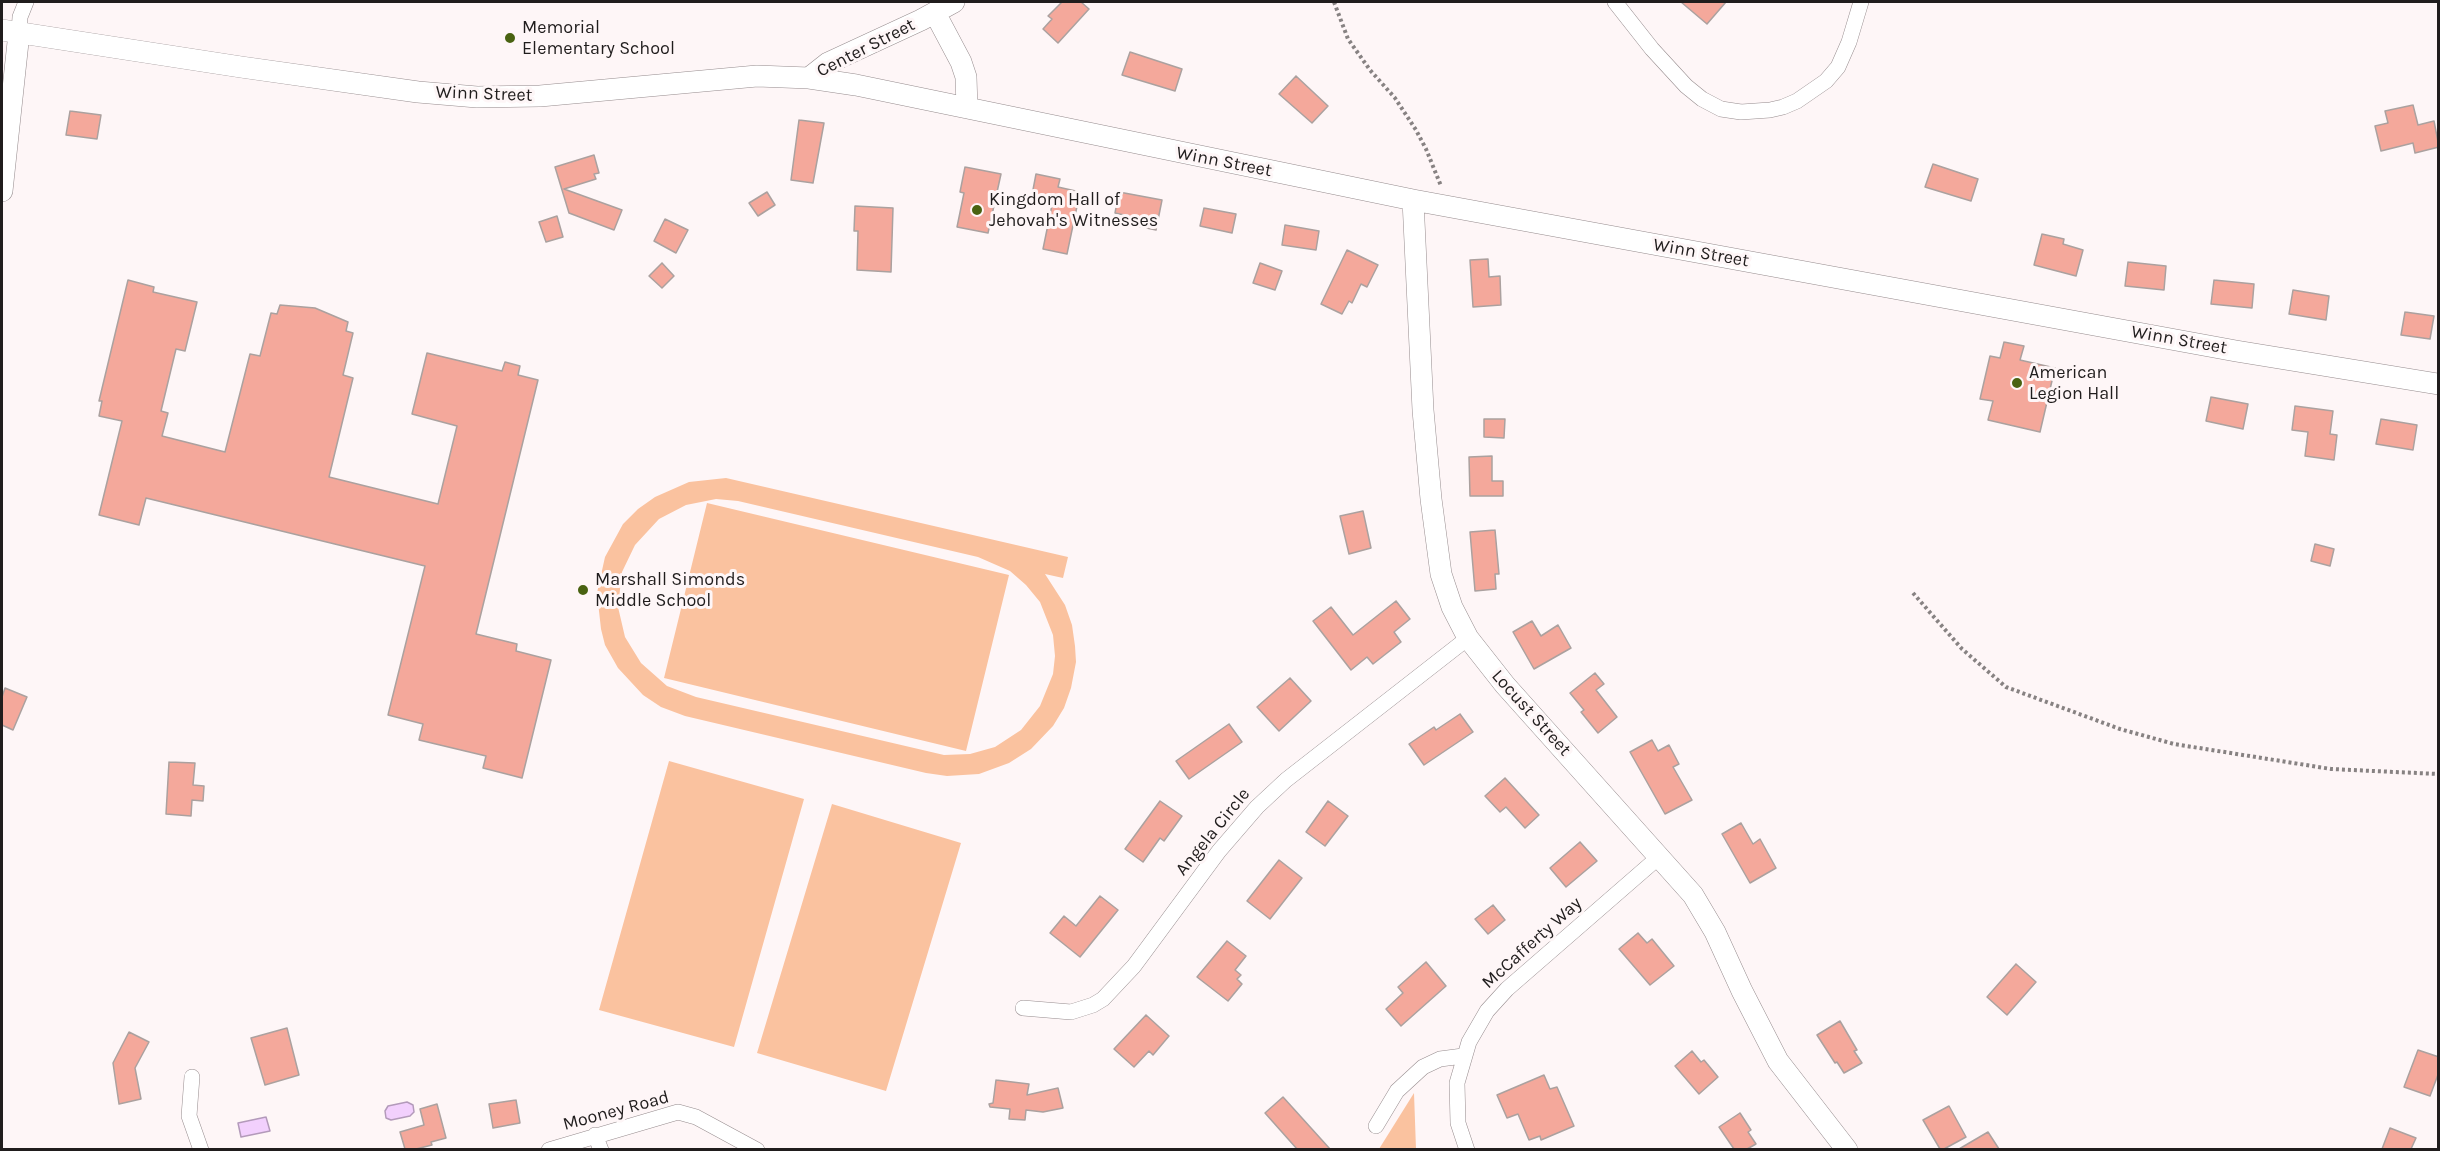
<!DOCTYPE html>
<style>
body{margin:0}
#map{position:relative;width:2440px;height:1151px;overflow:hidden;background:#fef6f7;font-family:Karla,sans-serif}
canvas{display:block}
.frame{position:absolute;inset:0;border:3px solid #201d1d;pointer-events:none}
</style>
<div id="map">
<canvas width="2440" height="1151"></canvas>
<div class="frame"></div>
</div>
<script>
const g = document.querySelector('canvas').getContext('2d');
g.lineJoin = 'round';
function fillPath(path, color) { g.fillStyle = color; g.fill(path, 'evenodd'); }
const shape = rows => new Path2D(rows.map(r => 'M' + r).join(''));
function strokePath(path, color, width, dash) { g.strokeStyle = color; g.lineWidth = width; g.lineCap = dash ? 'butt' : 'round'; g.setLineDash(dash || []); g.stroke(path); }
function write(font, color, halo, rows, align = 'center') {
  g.font = font + ' Karla,sans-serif'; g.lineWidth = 6; g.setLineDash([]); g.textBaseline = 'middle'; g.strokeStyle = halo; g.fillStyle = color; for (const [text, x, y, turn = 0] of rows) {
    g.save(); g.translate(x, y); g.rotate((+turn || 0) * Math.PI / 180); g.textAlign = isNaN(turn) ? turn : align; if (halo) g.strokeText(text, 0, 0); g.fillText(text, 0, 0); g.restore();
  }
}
const green = shape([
 [726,478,1068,557,1063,578,1045,574,1065,605,1072,625,1075,646,1076,662,1071,688,1064,708,1053,726,1031,749,1009,763,979,774,947,776,926,773,685,716,661,707,643,695,618,668,605,645,601,629,597,593,605,557,623,524,638,509,655,497,689,482],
 [716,499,738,501,978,557,1010,571,1026,585,1040,602,1053,635,1055,656,1053,674,1040,706,1021,730,995,747,970,754,944,755,696,697,667,686,641,663,625,637,618,607,622,572,635,545,659,519,686,505],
 [707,503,1009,575,966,751,664,678],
 [669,761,804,799,734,1047,599,1010],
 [832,804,961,843,886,1091,757,1053],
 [1414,1093,1416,1149,1379,1149]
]);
const water = shape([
 [407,1102,413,1105,414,1112,410,1116,391,1120,386,1118,385,1111,388,1106,407,1102],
 [266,1117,270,1131,241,1137,238,1123,266,1117]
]);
const building = shape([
 [1062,2,1081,2,1089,9,1058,43,1043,29,1052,19,1048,16,1062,2],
 [1681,2,1726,2,1707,24,1681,2],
 [1130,52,1182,69,1175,91,1122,75,1130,52],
 [1296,76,1328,106,1312,123,1279,94,1296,76],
 [2413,105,2418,125,2434,121,2439,147,2415,153,2413,143,2381,151,2375,126,2388,123,2385,111,2413,105],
 [70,111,101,115,97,139,66,135,70,111],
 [799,120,824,123,813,183,791,180,799,120],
 [594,155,599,173,594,174,596,179,564,189,622,210,614,230,569,213,555,167,594,155],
 [1933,164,1978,179,1971,201,1925,187,1933,164],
 [965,167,1001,174,988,233,957,227,964,193,960,192,965,167],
 [1036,174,1060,179,1058,187,1080,192,1067,254,1043,249,1053,200,1032,195,1036,174],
 [767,192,775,205,758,216,749,203,767,192],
 [1119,192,1162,200,1156,230,1137,226,1138,218,1115,213,1119,192],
 [855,206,893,208,891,272,857,270,858,231,854,231,855,206],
 [1204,208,1236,214,1232,233,1200,226,1204,208],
 [557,216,563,237,546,242,539,222,557,216],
 [665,219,688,230,676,253,654,241,665,219],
 [1285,225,1319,231,1316,250,1282,245,1285,225],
 [2042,234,2064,239,2063,244,2083,250,2076,276,2034,265,2042,234],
 [1347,250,1378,265,1367,287,1361,284,1352,303,1349,301,1342,314,1321,304,1347,250],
 [1488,259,1489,277,1500,276,1501,305,1473,307,1470,260,1488,259],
 [2128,262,2166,266,2164,290,2125,286,2128,262],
 [662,263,674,276,662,288,649,276,662,263],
 [1260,263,1282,271,1275,290,1253,283,1260,263],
 [128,280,154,287,153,292,197,302,185,351,176,349,161,411,168,413,162,436,225,452,250,354,260,356,271,313,277,314,280,305,315,308,348,322,346,331,353,333,343,375,353,378,329,477,438,504,457,426,412,414,427,353,502,371,505,362,520,366,518,375,538,380,476,634,517,644,516,651,551,660,522,778,483,768,486,756,419,740,423,724,388,715,425,566,146,498,139,525,99,515,122,421,99,416,102,401,99,401,128,280],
 [2214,280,2254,284,2252,308,2211,304,2214,280],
 [2293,290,2329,296,2326,320,2289,314,2293,290],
 [2405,312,2434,316,2430,339,2401,335,2405,312],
 [2004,342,2024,346,2020,360,2055,368,2040,432,1988,420,1993,401,1980,399,1990,356,2000,358,2004,342],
 [2211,397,2248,404,2243,429,2206,421,2211,397],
 [2295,406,2333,411,2330,434,2337,435,2334,460,2305,456,2308,432,2292,430,2295,406],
 [1484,419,1505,419,1504,438,1484,437,1484,419],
 [2381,419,2417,425,2413,450,2376,444,2381,419],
 [1492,456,1492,481,1503,481,1503,496,1470,496,1469,457,1492,456],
 [1363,511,1371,548,1349,554,1340,516,1363,511],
 [1495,530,1499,574,1495,574,1496,589,1475,591,1470,532,1495,530],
 [2315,544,2334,549,2330,566,2311,561,2315,544],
 [1396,601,1410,619,1394,632,1401,642,1373,664,1367,657,1351,670,1313,621,1331,607,1353,635,1396,601],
 [1532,621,1541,636,1558,625,1571,648,1534,669,1513,632,1532,621],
 [1595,673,1604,684,1596,690,1617,717,1598,733,1581,712,1584,710,1570,693,1595,673],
 [1290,678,1311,701,1279,731,1257,707,1290,678],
 [5,688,27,697,13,730,2,725,2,697,5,688],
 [1460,714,1473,732,1424,765,1409,744,1434,727,1436,730,1460,714],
 [1229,724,1242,742,1189,779,1176,761,1229,724],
 [1652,740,1658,751,1669,745,1679,764,1673,767,1692,800,1665,814,1630,752,1652,740],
 [169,762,195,763,193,785,204,786,203,801,192,800,191,816,166,814,169,762],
 [1505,778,1539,815,1525,828,1506,807,1500,812,1485,796,1505,778],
 [1160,801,1182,816,1164,841,1160,838,1143,862,1125,849,1160,801],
 [1328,801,1348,816,1325,846,1306,832,1328,801],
 [1741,823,1753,844,1760,839,1776,868,1750,883,1722,834,1741,823],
 [1580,842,1597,861,1566,887,1550,868,1580,842],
 [1279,860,1302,878,1270,919,1247,901,1279,860],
 [1100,896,1118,910,1080,957,1050,933,1064,916,1076,926,1100,896],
 [1493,905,1505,920,1488,934,1475,919,1493,905],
 [1638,933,1647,943,1652,939,1674,966,1650,985,1619,949,1638,933],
 [1227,941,1246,956,1235,970,1241,975,1237,979,1242,984,1228,1001,1197,977,1227,941],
 [1426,962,1446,986,1401,1026,1386,1009,1403,993,1398,987,1426,962],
 [2016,964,2036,982,2007,1015,1987,997,2016,964],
 [1146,1015,1169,1036,1153,1055,1149,1051,1134,1067,1114,1049,1146,1015],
 [1840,1021,1857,1050,1854,1051,1862,1063,1844,1073,1837,1062,1835,1063,1817,1035,1840,1021],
 [287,1028,299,1075,265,1085,251,1038,287,1028],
 [129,1032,149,1042,135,1068,141,1099,119,1104,113,1063,129,1032],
 [2418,1050,2439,1057,2439,1072,2430,1096,2404,1087,2418,1050],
 [1692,1051,1701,1062,1704,1060,1718,1077,1699,1094,1675,1066,1692,1051],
 [1544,1075,1550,1089,1557,1087,1574,1126,1541,1140,1540,1136,1529,1140,1518,1114,1507,1118,1497,1095,1544,1075],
 [996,1080,1029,1084,1027,1095,1058,1088,1063,1108,1043,1112,1026,1110,1025,1120,1009,1119,1010,1109,990,1107,989,1104,993,1103,996,1080],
 [1283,1097,1330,1149,1297,1149,1265,1113,1283,1097],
 [516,1100,520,1123,493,1128,489,1104,516,1100],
 [437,1104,446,1138,431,1142,432,1145,416,1149,405,1149,400,1132,424,1125,420,1109,437,1104],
 [1949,1106,1966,1137,1944,1149,1940,1149,1923,1120,1949,1106],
 [1740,1113,1751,1130,1748,1132,1756,1144,1747,1149,1734,1149,1719,1127,1740,1113],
 [2390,1128,2416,1138,2411,1149,2382,1149,2390,1128],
 [1988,1132,1999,1149,1959,1149,1988,1132]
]);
const path = shape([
 [1334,2,1348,39,1370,70,1395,98,1416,130,1426,149,1441,186],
 [1913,593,1962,649,2006,687,2120,729,2174,744,2331,769,2438,774]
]);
const street = shape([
 [1615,2,1652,49,1686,86,1702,99,1721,109,1741,112,1770,110,1783,107,1797,101,1826,81,1838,67,1849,42,1861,2],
 [19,33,20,17,26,2],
 [1023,1008,1071,1012,1093,1005,1103,999,1134,966,1219,851,1257,807,1286,780,1468,638],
 [192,1077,189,1116,201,1150],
 [1376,1126,1397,1091,1423,1067,1440,1059,1463,1056],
 [595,1135,601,1150],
 [549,1150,678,1112,696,1117,757,1150],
 [1467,1150,1458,1123,1457,1083,1469,1042,1487,1011,1507,989,1660,856]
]);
const secondary = shape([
 [935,13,961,62,966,77,967,108],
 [2,30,241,67,418,92,477,97,540,96,757,76,809,78,856,85,1413,200,2236,351,2438,384],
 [809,78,828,63,921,20,954,2],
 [2,191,19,33],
 [1413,200,1423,410,1431,499,1441,574,1452,607,1468,638,1505,685,1693,895,1715,932,1742,991,1778,1061,1847,1150]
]);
const markers = [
 [510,38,6,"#496211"],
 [977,210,6,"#496211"],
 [2017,383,6,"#496211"],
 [583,590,6,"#496211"]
];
const poiNames = [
 ["Memorial",522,28],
 ["Elementary School",522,49],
 ["Kingdom Hall of",989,200],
 ["Jehovah's Witnesses",989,221],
 ["American",2029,373],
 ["Legion Hall",2029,394],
 ["Marshall Simonds",595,580],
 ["Middle School",595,601]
];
const streetNames = [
 ["Center Street",866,48,-27],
 ["Winn Street",484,94,2],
 ["Winn Street",1224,162,11],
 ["Winn Street",1701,253,10],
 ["Winn Street",2179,340,10],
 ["Locust Street",1531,713,48],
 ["Angela Circle",1213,832,-51],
 ["McCafferty Way",1532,943,-42],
 ["Mooney Road",616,1111,-15]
];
fillPath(green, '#fac29f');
fillPath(water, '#f2d0fd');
strokePath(water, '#b39aba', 1.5);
fillPath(building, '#f4a89b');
strokePath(building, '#aba19f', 1.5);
strokePath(street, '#968c8e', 16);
strokePath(secondary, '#968c8e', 22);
strokePath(path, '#878282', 4, [3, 3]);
strokePath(street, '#fff', 15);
strokePath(secondary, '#fff', 21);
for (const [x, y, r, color] of markers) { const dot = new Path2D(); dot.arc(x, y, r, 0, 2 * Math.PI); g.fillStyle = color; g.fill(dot); strokePath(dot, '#fef6f7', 2); }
write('18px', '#201d1d', '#fef6f7', poiNames, 'left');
write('18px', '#201d1d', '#fef6f7', streetNames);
</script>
